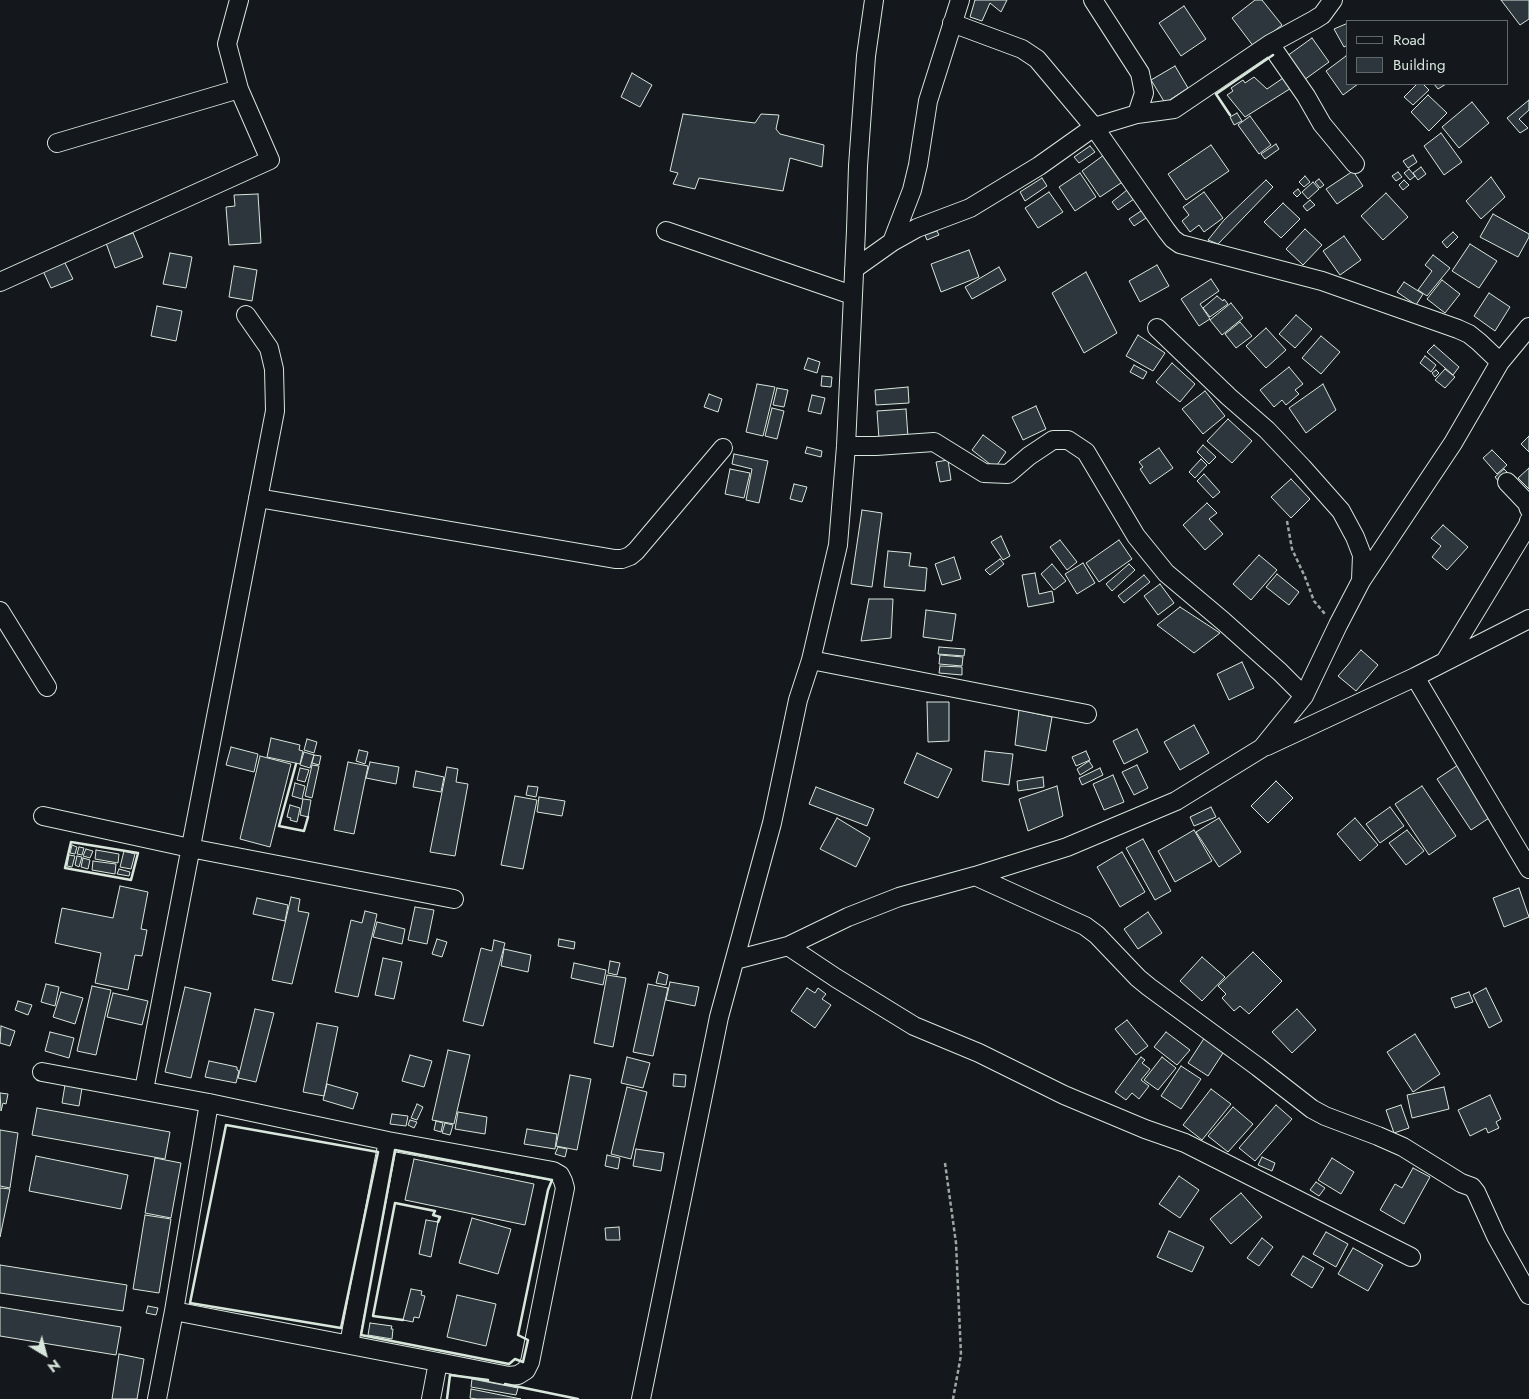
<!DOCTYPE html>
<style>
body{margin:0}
#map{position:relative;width:1529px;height:1399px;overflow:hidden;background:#14181c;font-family:Jost,sans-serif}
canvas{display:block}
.legend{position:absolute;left:1346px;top:20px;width:162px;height:65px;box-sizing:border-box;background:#14181c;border:1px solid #626a69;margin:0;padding:6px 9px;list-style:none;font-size:15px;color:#d8e6dc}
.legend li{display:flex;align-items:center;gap:10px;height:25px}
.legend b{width:25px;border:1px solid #626a69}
.north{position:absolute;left:20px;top:1329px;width:50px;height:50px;-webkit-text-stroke:4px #14181c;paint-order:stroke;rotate:143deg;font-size:14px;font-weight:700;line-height:20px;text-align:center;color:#d8e6dc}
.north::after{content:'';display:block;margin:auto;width:18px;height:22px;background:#d8e6dc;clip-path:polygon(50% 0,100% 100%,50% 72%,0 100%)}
</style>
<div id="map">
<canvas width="1529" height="1399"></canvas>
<ul class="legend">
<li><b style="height:6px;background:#14181c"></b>Road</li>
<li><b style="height:14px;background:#2c363c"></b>Building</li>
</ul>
<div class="north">N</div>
</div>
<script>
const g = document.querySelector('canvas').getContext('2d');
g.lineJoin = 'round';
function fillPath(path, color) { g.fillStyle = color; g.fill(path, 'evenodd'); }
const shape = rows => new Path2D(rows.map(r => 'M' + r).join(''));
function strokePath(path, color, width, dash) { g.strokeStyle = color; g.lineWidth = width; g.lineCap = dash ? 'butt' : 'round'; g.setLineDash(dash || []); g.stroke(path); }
const building = shape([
 [975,0,1007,0,1001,12,990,3,982,21,970,17,975,0],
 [1255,0,1262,0,1282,25,1254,47,1232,18,1255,0],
 [1501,0,1529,0,1529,19,1520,25,1501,0],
 [1184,6,1206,39,1181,56,1159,23,1184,6],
 [1348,23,1348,45,1344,47,1334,29,1348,23],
 [1312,38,1329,62,1304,80,1287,56,1312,38],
 [1346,56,1348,57,1348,84,1358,84,1343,95,1326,71,1346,56],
 [1175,66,1188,88,1165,103,1151,80,1175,66],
 [632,73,652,85,640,107,621,97,632,73],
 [1289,74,1296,85,1245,117,1227,95,1233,91,1231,88,1243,80,1245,83,1254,77,1267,89,1289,74],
 [1417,84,1423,84,1429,90,1413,105,1404,97,1417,84],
 [1434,84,1446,84,1438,89,1434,84],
 [1428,95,1447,113,1429,131,1411,112,1428,95],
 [1529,100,1529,110,1519,119,1528,128,1520,133,1507,118,1529,100],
 [1472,102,1489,123,1459,148,1442,127,1472,102],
 [1237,113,1242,121,1234,125,1230,117,1237,113],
 [683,114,755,123,761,114,779,115,776,129,780,134,824,145,822,167,790,158,783,191,699,178,695,189,673,184,678,173,670,171,683,114],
 [1250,116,1271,145,1259,154,1238,125,1250,116],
 [1441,133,1462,162,1444,175,1424,146,1441,133],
 [1276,144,1279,149,1265,159,1261,154,1276,144],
 [1211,145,1229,171,1186,200,1168,174,1211,145],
 [1090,146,1095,152,1079,163,1074,157,1090,146],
 [1108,152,1127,179,1100,197,1082,171,1108,152],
 [1413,155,1417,162,1408,168,1403,161,1413,155],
 [1421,167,1426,174,1418,180,1413,173,1421,167],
 [1409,169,1415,176,1410,180,1404,173,1409,169],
 [1353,171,1363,186,1337,204,1326,189,1353,171],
 [1398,172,1402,177,1396,181,1392,176,1398,172],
 [1080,173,1096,197,1075,211,1059,187,1080,173],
 [1305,176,1310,182,1304,187,1299,182,1305,176],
 [1491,177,1505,197,1481,219,1466,201,1491,177],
 [1042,178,1047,186,1025,201,1020,192,1042,178],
 [1319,179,1324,185,1320,188,1315,182,1319,179],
 [1266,180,1273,187,1218,244,1208,240,1224,220,1266,180],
 [1404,180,1409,185,1403,190,1399,185,1404,180],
 [1313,182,1319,189,1308,199,1302,192,1313,182],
 [1298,189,1301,193,1297,197,1293,193,1298,189],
 [1127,190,1134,199,1118,210,1112,202,1127,190],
 [1049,192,1063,212,1038,228,1025,208,1049,192],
 [1204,192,1223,218,1204,232,1199,225,1190,232,1182,221,1189,215,1183,207,1204,192],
 [1386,193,1408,217,1383,240,1361,216,1386,193],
 [258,194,261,243,229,245,226,207,235,206,234,195,258,194],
 [1310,200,1315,205,1307,211,1303,206,1310,200],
 [1283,203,1300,219,1281,238,1264,222,1283,203],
 [1144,209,1149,216,1134,226,1129,219,1144,209],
 [1493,214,1529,234,1529,237,1518,257,1480,237,1493,214],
 [1305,229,1322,245,1303,265,1286,249,1305,229],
 [937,231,939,235,927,240,925,235,937,231],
 [1453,232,1458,237,1447,248,1442,242,1453,232],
 [133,233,143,257,115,268,106,243,133,233],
 [1344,236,1361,260,1340,275,1323,251,1344,236],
 [1470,244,1497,261,1479,288,1452,271,1470,244],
 [969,250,979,277,941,292,931,264,969,250],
 [170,253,192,257,186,288,163,284,170,253],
 [1433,255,1450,268,1427,296,1418,290,1432,271,1425,265,1433,255],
 [64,261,73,279,51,288,43,271,64,261],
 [1157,265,1169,286,1140,302,1129,281,1157,265],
 [234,266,257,270,252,301,229,297,234,266],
 [999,267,1006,280,972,299,965,287,999,267],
 [1086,272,1117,333,1084,353,1052,293,1086,272],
 [1211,279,1219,291,1200,304,1210,319,1199,326,1181,299,1211,279],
 [1442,280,1460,294,1445,313,1427,299,1442,280],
 [1404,282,1423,294,1416,305,1397,292,1404,282],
 [1489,293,1510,307,1495,331,1474,316,1489,293],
 [1217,296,1223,301,1224,299,1228,304,1210,317,1203,308,1217,296],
 [1231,303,1243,318,1222,335,1210,320,1231,303],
 [157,306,182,311,176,341,151,336,157,306],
 [1296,315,1312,329,1295,348,1279,334,1296,315],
 [1240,322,1252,336,1236,348,1225,334,1240,322],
 [1266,328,1286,350,1266,368,1246,346,1266,328],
 [1138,335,1165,353,1153,371,1126,356,1138,335],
 [1321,336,1340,352,1321,374,1302,358,1321,336],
 [1434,345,1459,367,1453,375,1427,352,1434,345],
 [1425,356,1436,365,1431,372,1420,363,1425,356],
 [808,358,820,362,817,373,804,369,808,358],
 [1172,363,1195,384,1180,402,1156,382,1172,363],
 [1134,365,1147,372,1143,379,1130,372,1134,365],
 [1289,367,1303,384,1295,390,1299,394,1286,405,1282,400,1274,407,1260,390,1289,367],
 [1445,369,1455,377,1445,388,1435,380,1445,369],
 [1436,370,1439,373,1435,377,1432,373,1436,370],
 [822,376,832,377,831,387,821,386,822,376],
 [757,384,775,387,763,436,746,432,757,384],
 [1323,384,1336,410,1306,433,1289,408,1323,384],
 [908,387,909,403,876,405,875,390,908,387],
 [777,388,788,390,784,407,773,405,777,388],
 [1205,391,1225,416,1203,434,1182,409,1205,391],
 [709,394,722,399,718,412,704,407,709,394],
 [812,395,825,398,821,414,808,411,812,395],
 [1036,406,1046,429,1023,440,1012,417,1036,406],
 [772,408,784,411,777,439,765,436,772,408],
 [906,409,908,437,879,439,877,411,906,409],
 [1228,419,1252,441,1232,463,1207,441,1228,419],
 [983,435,1006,452,995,468,972,450,983,435],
 [1529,436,1529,452,1521,444,1529,436],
 [1203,445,1216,457,1209,464,1197,452,1203,445],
 [807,447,822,451,821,457,805,453,807,447],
 [1159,448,1173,468,1150,484,1140,469,1143,467,1139,462,1159,448],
 [1492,450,1507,465,1497,474,1483,458,1492,450],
 [734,454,768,461,759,503,746,500,752,469,732,464,734,454],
 [1201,459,1207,465,1195,478,1189,472,1201,459],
 [948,460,951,480,940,482,936,462,948,460],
 [1529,468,1529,489,1518,478,1529,468],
 [730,469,750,473,744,498,725,494,730,469],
 [1504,469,1509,474,1499,482,1495,477,1504,469],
 [1204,474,1220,492,1213,498,1197,481,1204,474],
 [1291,479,1310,499,1291,518,1271,497,1291,479],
 [794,484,807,487,802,502,790,499,794,484],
 [1207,503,1217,513,1209,519,1223,534,1205,550,1183,525,1207,503],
 [862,510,882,513,872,587,851,584,862,510],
 [1443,525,1468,547,1447,570,1432,557,1441,546,1431,538,1443,525],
 [1001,536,1010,556,1003,560,991,542,1001,536],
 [1060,540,1077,562,1067,570,1050,547,1060,540],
 [1119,540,1132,559,1099,582,1086,563,1119,540],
 [888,551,911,553,909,566,927,568,925,591,884,587,888,551],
 [1259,555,1277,570,1251,600,1233,584,1259,555],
 [954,557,961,579,942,585,935,564,954,557],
 [1000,559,1004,564,990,575,985,570,1000,559],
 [1083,563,1095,583,1077,594,1065,574,1083,563],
 [1052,564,1066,581,1054,590,1041,574,1052,564],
 [1129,564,1135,570,1112,591,1106,584,1129,564],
 [1035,573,1039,594,1052,591,1054,602,1028,607,1022,575,1035,573],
 [1277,574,1299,592,1289,605,1266,587,1277,574],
 [1144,575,1150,582,1124,603,1118,596,1144,575],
 [1160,584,1174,603,1158,615,1144,596,1160,584],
 [869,599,893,599,891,638,861,641,869,599],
 [1180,607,1220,633,1194,653,1157,625,1180,607],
 [926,610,956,614,952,641,923,637,926,610],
 [939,647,965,649,964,656,938,654,939,647],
 [1361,650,1378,665,1356,691,1338,676,1361,650],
 [940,655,963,657,962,666,939,664,940,655],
 [1242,662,1254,688,1229,700,1217,674,1242,662],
 [940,666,962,667,962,675,939,673,940,666],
 [927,702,949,702,949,741,928,742,927,702],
 [1019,710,1052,717,1046,751,1015,745,1019,710],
 [1194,725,1209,753,1180,770,1164,742,1194,725],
 [1137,729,1148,752,1124,764,1113,741,1137,729],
 [271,738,300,745,299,750,303,751,300,764,267,757,271,738],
 [307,739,317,742,314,753,304,750,307,739],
 [231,747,258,754,254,772,226,765,231,747],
 [359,750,368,752,365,764,356,761,359,750],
 [985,751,1013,754,1009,785,982,781,985,751],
 [1086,751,1090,760,1076,766,1072,757,1086,751],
 [304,752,314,755,310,768,300,765,304,752],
 [917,753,952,769,938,798,904,783,917,753],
 [314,755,321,756,319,765,312,763,314,755],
 [260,756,291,764,270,847,240,839,260,756],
 [1089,761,1093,767,1080,775,1077,769,1089,761],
 [348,762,368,766,354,834,334,830,348,762],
 [370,762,399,767,396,784,366,778,370,762],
 [1461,763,1495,814,1471,830,1437,779,1461,763],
 [312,765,319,766,312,798,305,796,312,765],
 [1137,765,1148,788,1134,795,1122,772,1137,765],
 [447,767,458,769,456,782,468,784,455,856,430,852,447,767],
 [300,768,309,770,305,782,297,780,300,768],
 [1100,768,1103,775,1082,785,1079,778,1100,768],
 [416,771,444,777,441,792,413,787,416,771],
 [1113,775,1124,802,1104,810,1093,784,1113,775],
 [1043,777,1044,787,1018,791,1017,781,1043,777],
 [1276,781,1293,798,1268,823,1251,806,1276,781],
 [295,783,305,786,302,799,292,796,295,783],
 [528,786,538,787,536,797,526,795,528,786],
 [1057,786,1063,816,1028,831,1019,799,1057,786],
 [1422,786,1456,836,1429,855,1395,804,1422,786],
 [816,787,874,809,867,826,809,804,816,787],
 [515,796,537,800,523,869,501,865,515,796],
 [539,797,565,801,562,816,537,812,539,797],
 [303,799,311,800,308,817,300,815,303,799],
 [290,805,300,808,297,822,290,820,291,818,287,817,290,805],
 [1211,807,1216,817,1194,826,1190,817,1211,807],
 [1390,807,1404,826,1380,843,1366,824,1390,807],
 [837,818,870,838,856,867,820,849,837,818],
 [1219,818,1241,852,1219,867,1196,832,1219,818],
 [1355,818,1378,845,1360,861,1337,834,1355,818],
 [1194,830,1212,861,1175,882,1158,851,1194,830],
 [1407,830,1424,851,1406,865,1389,843,1407,830],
 [1143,839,1171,891,1155,900,1126,848,1143,839],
 [72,845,77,847,75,854,70,853,72,845],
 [79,847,84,848,82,855,77,854,79,847],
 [86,849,93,851,90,858,83,856,86,849],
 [96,850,119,854,118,863,95,859,96,850],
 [124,851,135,854,131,869,120,867,124,851],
 [1122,852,1145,892,1120,907,1097,867,1122,852],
 [69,855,75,856,72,867,67,866,69,855],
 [77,856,82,857,79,867,75,865,77,856],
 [83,858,90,860,88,869,81,867,83,858],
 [93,861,116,864,115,874,92,870,93,861],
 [119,869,130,872,129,876,117,874,119,869],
 [120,886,148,892,141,929,147,930,142,956,135,955,128,990,95,983,101,953,55,943,62,908,113,918,120,886],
 [1519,888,1529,917,1504,927,1493,898,1519,888],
 [291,897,300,899,298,911,309,913,292,984,272,980,291,897],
 [257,898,288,905,285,921,253,914,257,898],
 [415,907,434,910,427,944,408,940,415,907],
 [365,911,377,914,358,997,335,992,351,920,362,923,365,911],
 [1148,912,1162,933,1138,949,1124,929,1148,912],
 [377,922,405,929,402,944,373,937,377,922],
 [437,939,447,942,442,957,432,954,437,939],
 [559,939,575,942,574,949,558,946,559,939],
 [494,940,505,943,483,1026,463,1021,481,948,492,951,494,940],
 [504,949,531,955,528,972,501,966,504,949],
 [1253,952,1282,981,1249,1014,1240,1006,1234,1011,1222,998,1226,994,1218,986,1253,952],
 [1202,957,1225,977,1202,1001,1180,981,1202,957],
 [383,958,402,962,394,999,375,995,383,958],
 [610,961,620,963,617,975,608,973,610,961],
 [574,963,606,970,603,985,571,978,574,963],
 [659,972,668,975,666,985,656,983,659,972],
 [607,975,626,978,613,1047,594,1043,607,975],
 [670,982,699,987,695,1006,666,1000,670,982],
 [46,984,59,987,55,1006,41,1002,46,984],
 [648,984,668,988,653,1056,633,1052,648,984],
 [92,986,111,990,96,1055,77,1051,92,986],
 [185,987,211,993,191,1078,165,1072,185,987],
 [807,988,815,993,818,988,826,994,822,999,831,1005,815,1028,791,1011,807,988],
 [1486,988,1502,1021,1489,1028,1473,995,1486,988],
 [61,992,83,998,75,1024,53,1017,61,992],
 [1469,992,1473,1002,1455,1008,1451,998,1469,992],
 [113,993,148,1001,142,1025,107,1017,113,993],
 [18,1001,32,1005,28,1015,15,1010,18,1001],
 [255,1009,274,1013,256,1082,238,1078,255,1009],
 [1297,1009,1316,1030,1292,1053,1272,1032,1297,1009],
 [1127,1020,1148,1046,1136,1055,1115,1029,1127,1020],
 [317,1023,338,1027,324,1096,303,1092,317,1023],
 [1,1026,15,1031,10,1046,0,1043,1,1026],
 [50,1032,74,1038,69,1058,45,1051,50,1032],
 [1166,1032,1190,1050,1177,1065,1154,1047,1166,1032],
 [1415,1034,1440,1074,1413,1092,1387,1052,1415,1034],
 [1205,1037,1225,1050,1208,1076,1188,1063,1205,1037],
 [448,1050,470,1055,454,1124,432,1120,448,1050],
 [410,1055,432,1061,424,1087,402,1081,410,1055],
 [627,1057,650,1063,643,1088,621,1083,627,1057],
 [1141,1057,1145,1060,1142,1063,1150,1069,1141,1080,1149,1086,1139,1099,1132,1093,1126,1100,1115,1092,1141,1057],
 [1162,1057,1176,1068,1158,1090,1144,1080,1162,1057],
 [209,1061,237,1067,237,1070,239,1071,236,1083,205,1077,209,1061],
 [1181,1066,1201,1079,1181,1109,1161,1096,1181,1066],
 [674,1074,686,1075,685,1087,673,1086,674,1074],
 [570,1075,591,1079,577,1150,556,1146,570,1075],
 [327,1084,358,1093,353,1109,323,1100,327,1084],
 [65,1085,82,1088,79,1106,62,1103,65,1085],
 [627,1087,647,1092,631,1159,611,1154,627,1087],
 [1444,1087,1449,1109,1412,1118,1407,1095,1444,1087],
 [1211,1089,1231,1104,1202,1140,1183,1125,1211,1089],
 [0,1093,8,1094,6,1104,3,1103,1,1111,0,1093],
 [1490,1095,1501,1119,1496,1122,1499,1128,1488,1133,1486,1128,1470,1136,1458,1110,1490,1095],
 [417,1104,423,1107,417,1120,411,1118,417,1104],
 [1276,1105,1292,1119,1255,1161,1239,1148,1276,1105],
 [1401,1105,1409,1128,1394,1133,1386,1110,1401,1105],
 [1233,1107,1253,1124,1228,1152,1208,1136,1233,1107],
 [37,1108,170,1132,165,1159,32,1135,37,1108],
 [458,1112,487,1117,485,1134,455,1129,458,1112],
 [392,1114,408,1116,406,1126,390,1124,392,1114],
 [410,1120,417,1122,414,1128,408,1125,410,1120],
 [436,1121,443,1123,441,1132,434,1130,436,1121],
 [445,1123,453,1125,450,1135,442,1133,445,1123],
 [527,1129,557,1134,555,1149,524,1144,527,1129],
 [0,1130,18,1133,10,1188,0,1186,0,1130],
 [558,1147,567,1149,565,1157,555,1154,558,1147],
 [636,1149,664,1153,661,1171,633,1166,636,1149],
 [607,1155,620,1158,618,1169,605,1166,607,1155],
 [36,1156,128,1175,121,1209,29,1191,36,1156],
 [1262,1157,1275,1163,1272,1171,1258,1165,1262,1157],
 [155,1158,181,1163,171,1218,145,1213,155,1158],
 [1332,1158,1354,1172,1341,1194,1318,1180,1332,1158],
 [414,1159,534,1184,525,1225,405,1200,414,1159],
 [1413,1168,1430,1177,1404,1224,1380,1210,1395,1184,1402,1188,1413,1168],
 [1179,1176,1199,1190,1180,1218,1159,1204,1179,1176],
 [1316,1182,1325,1188,1319,1196,1310,1190,1316,1182],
 [0,1188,10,1189,0,1237,0,1188],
 [1241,1193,1262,1217,1231,1244,1210,1219,1241,1193],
 [145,1215,171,1219,159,1293,133,1289,145,1215],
 [472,1218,511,1229,498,1274,459,1263,472,1218],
 [426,1220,438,1222,431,1257,419,1254,426,1220],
 [619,1227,620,1240,606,1240,605,1228,619,1227],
 [1169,1231,1204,1247,1192,1272,1157,1257,1169,1231],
 [1326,1232,1348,1244,1336,1267,1313,1254,1326,1232],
 [1262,1238,1273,1247,1259,1266,1247,1258,1262,1238],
 [1353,1248,1383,1265,1368,1291,1338,1274,1353,1248],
 [1303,1256,1324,1268,1312,1288,1291,1275,1303,1256],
 [0,1265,127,1285,123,1311,0,1293,0,1265],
 [411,1289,422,1291,421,1295,425,1296,419,1318,414,1317,413,1322,403,1320,411,1289],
 [457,1295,496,1304,486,1346,447,1337,457,1295],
 [148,1306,158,1308,156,1315,146,1313,148,1306],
 [0,1307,121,1327,116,1355,0,1336,0,1307],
 [370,1323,392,1326,391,1329,393,1329,392,1339,368,1335,370,1323],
 [119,1354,144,1359,137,1399,112,1399,119,1354],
 [472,1379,518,1388,516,1395,471,1387,472,1379],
 [471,1389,521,1399,477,1399,470,1398,471,1389]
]);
const path = shape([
 [1287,521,1292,549,1305,577,1314,601,1325,614],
 [945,1163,956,1243,961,1355,953,1399]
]);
const minor = shape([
 [1093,0,1140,73,1144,93,1137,114],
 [952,23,1022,49,1037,59,1094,127,1166,230,1173,239,1180,244,1322,281,1458,329,1469,334,1479,342,1500,362],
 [1270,44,1306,96,1322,124,1355,164],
 [57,143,239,89],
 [666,231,852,295],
 [892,242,917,228,970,208,1039,166,1094,127,1137,114,1174,109,1270,44,1314,20,1322,15,1333,0],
 [854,269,892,242,912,190,918,165,928,101,960,0],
 [0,282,270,160,239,89,227,44,239,0],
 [1157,328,1229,397,1267,430,1302,467,1341,511,1355,537,1362,555,1361,580],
 [846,446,876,446,934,442,984,473,1008,474,1029,456,1053,440,1068,440,1086,452,1136,536,1166,573,1223,621,1280,672,1304,696],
 [1507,482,1527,503,1529,509],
 [258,498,615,559,622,559,630,556,636,551,723,448],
 [0,611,47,687],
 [811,660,1087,714],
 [1446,660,1528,525,1529,521],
 [1415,677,1529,869],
 [1267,746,1415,677,1529,619],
 [43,816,190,848,454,899],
 [975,876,1085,926,1097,935,1138,978,1149,987,1258,1067,1312,1109,1325,1116,1378,1136,1403,1147,1461,1183,1472,1187,1476,1192,1496,1236,1529,1295],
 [788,946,836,978,914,1026,979,1053,1064,1095,1145,1129,1185,1143,1411,1257],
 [735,960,788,946,848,917,899,897,975,876,1067,847,1176,801,1262,748,1304,696,1338,625,1361,581,1453,443,1500,362,1529,327],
 [42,1072,209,1103,388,1141,553,1171,560,1175,563,1181,565,1188,530,1362,526,1370,518,1375,509,1376,438,1362,431,1399],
 [144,1090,275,411,274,369,269,348,246,315],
 [174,1311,438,1362],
 [349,1344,388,1141],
 [157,1399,174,1311,209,1103],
 [641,1399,719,1017,772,823,798,700,811,660,838,545,846,446,856,230,858,166,866,56,874,0]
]);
const wall = shape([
 [1230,115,1216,94,1273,55],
 [296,764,279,826,304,831,308,817],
 [71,842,138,853,131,880,65,868,71,842],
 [226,1125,378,1152,341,1328,190,1303,226,1125],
 [395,1150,552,1180,548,1190,518,1335,528,1340,523,1362,515,1359,509,1364,361,1335,395,1150],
 [403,1320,373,1316,395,1203,435,1211,433,1215,440,1217,438,1222],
 [505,1384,578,1399],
 [447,1399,450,1375,488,1380]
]);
fillPath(building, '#2c363c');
strokePath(building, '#d8e6dc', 1);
strokePath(minor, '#d8e6dc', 20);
strokePath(path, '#9da8a2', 2.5, [4, 2.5]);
strokePath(minor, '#14181c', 18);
strokePath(wall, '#d8e6dc', 2.5);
</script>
